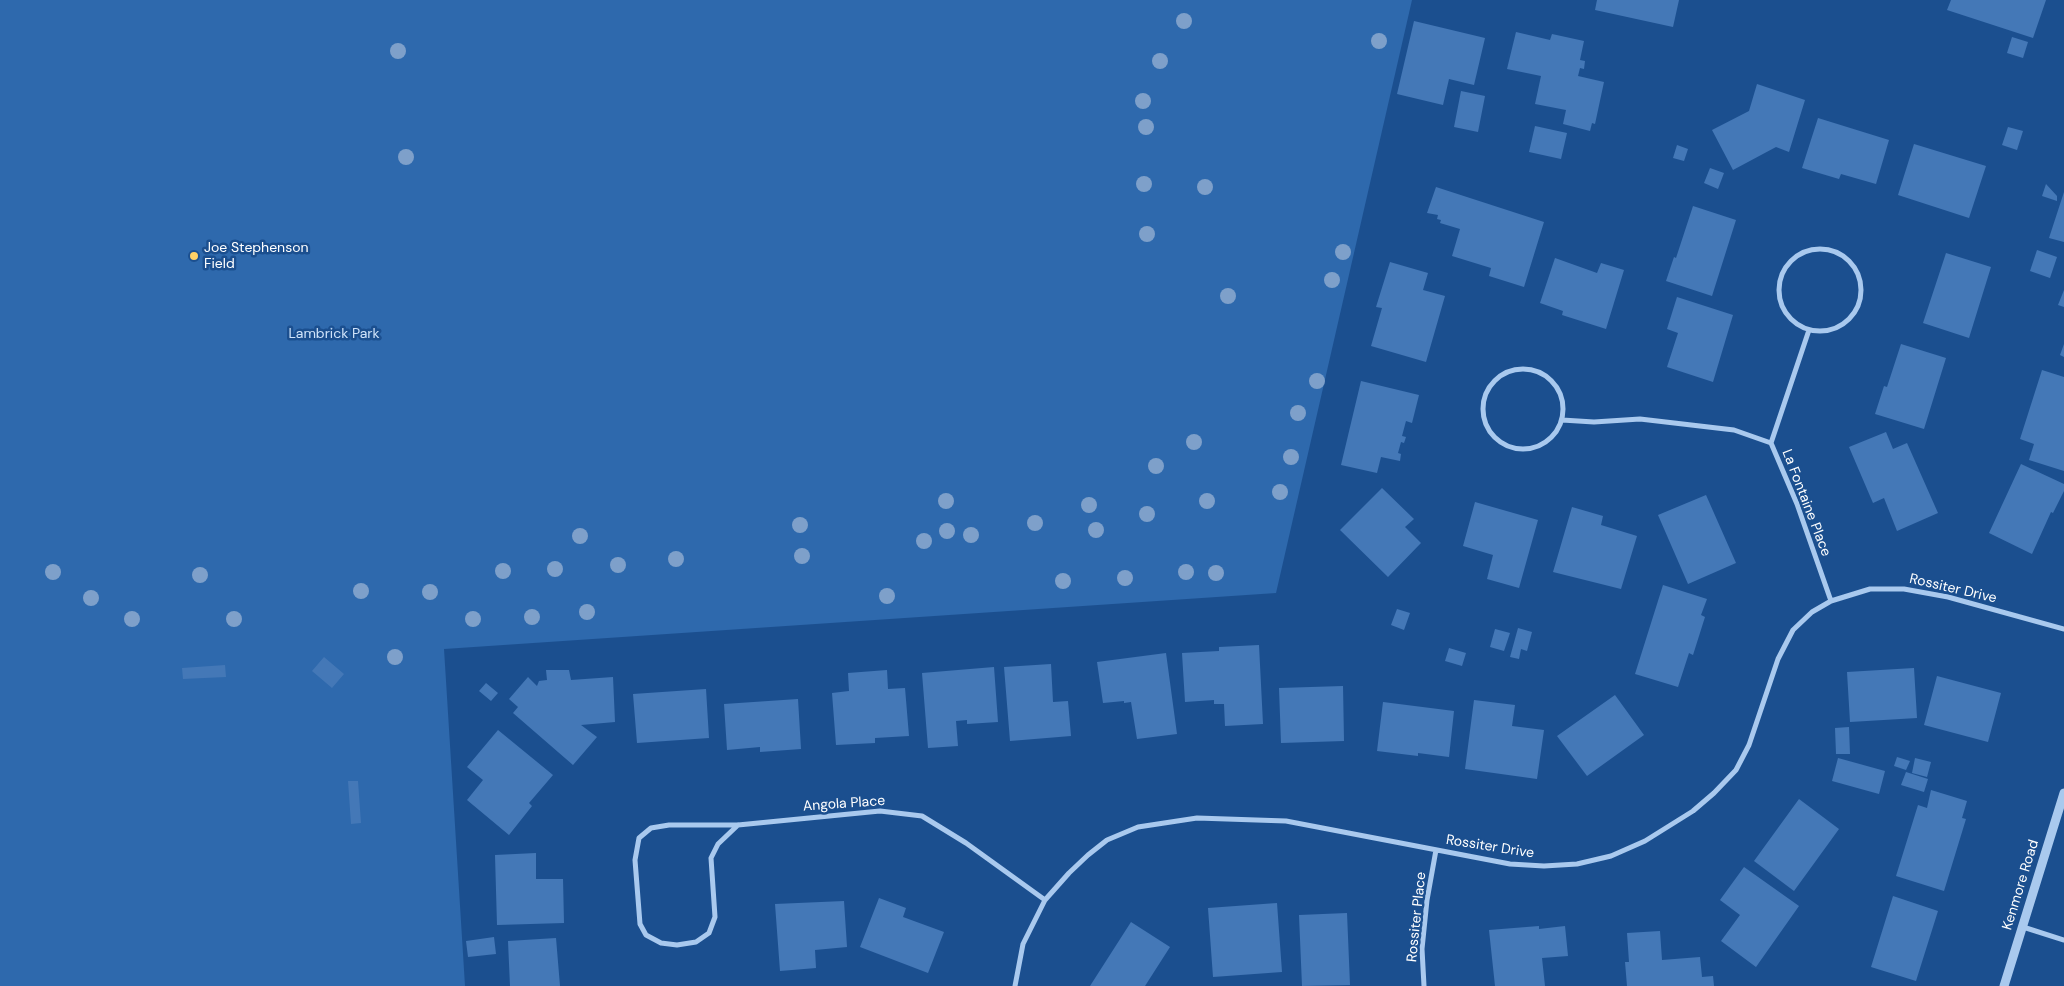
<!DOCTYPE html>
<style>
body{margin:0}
canvas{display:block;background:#1b4f8f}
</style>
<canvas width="2064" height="986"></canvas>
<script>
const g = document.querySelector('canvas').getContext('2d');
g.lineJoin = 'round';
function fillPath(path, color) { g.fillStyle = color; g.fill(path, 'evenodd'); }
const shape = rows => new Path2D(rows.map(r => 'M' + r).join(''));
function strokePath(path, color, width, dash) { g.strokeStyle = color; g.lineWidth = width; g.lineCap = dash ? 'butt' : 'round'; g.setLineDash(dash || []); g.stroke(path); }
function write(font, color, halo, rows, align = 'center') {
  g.font = font + ' "DM Sans",sans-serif'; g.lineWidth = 5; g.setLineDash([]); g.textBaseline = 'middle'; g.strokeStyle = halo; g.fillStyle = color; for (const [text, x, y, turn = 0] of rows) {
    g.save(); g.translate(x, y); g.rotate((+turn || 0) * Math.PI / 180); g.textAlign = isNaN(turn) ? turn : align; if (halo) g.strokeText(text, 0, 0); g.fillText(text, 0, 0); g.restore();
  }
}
const green = shape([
 [0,0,1412,0,1276,593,444,649,465,986,0,986]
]);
const building = shape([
 [1597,0,1679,0,1673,27,1595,10],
 [1951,0,2046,0,2033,38,1947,10],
 [1414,21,1485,38,1474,85,1449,79,1443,105,1397,94],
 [1516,32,1550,40,1552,34,1584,41,1580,60,1585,61,1584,69,1580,68,1578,76,1604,82,1595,124,1592,123,1590,131,1563,124,1566,110,1535,104,1541,76,1507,69],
 [2012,37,2028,42,2023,58,2007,53],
 [1757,84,1805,100,1789,152,1776,147,1733,170,1712,130,1749,111],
 [1461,91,1485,96,1478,132,1454,127],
 [1818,118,1889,140,1876,184,1841,174,1839,179,1802,168],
 [1535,126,1567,133,1561,159,1529,152],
 [2008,127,2023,131,2017,150,2002,145],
 [1914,144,1986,166,1969,218,1898,195],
 [1677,145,1688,149,1684,161,1673,158],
 [1710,168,1724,173,1718,189,1704,183],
 [2046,184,2057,196,2057,201,2042,196],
 [1436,187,1544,222,1524,287,1489,276,1491,268,1452,256,1460,229,1440,223,1441,220,1437,219,1438,215,1427,213],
 [2064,192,2064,242,2049,238],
 [1693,206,1736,220,1712,296,1666,281,1674,257,1676,258],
 [2037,250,2057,257,2050,278,2030,271],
 [1946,253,1991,267,1969,338,1923,323],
 [1555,258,1597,273,1601,263,1624,270,1606,329,1562,315,1563,311,1540,303],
 [1390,262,1428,273,1423,290,1445,296,1426,362,1371,346,1382,308,1376,307],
 [2064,290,2064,307,2058,305],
 [1677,297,1733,315,1713,382,1667,367,1678,333,1667,329],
 [1901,344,1946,358,1924,429,1875,414,1884,386,1887,387],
 [2064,344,2064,357,2060,355],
 [2042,370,2064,377,2064,471,2029,460,2034,444,2020,439],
 [1361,381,1419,395,1412,423,1406,421,1402,436,1406,437,1404,443,1401,442,1398,453,1401,454,1400,461,1381,457,1377,473,1341,465],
 [1886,432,1893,449,1907,443,1938,513,1897,531,1884,498,1873,503,1849,447],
 [2021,464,2064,484,2064,491,2053,513,2051,512,2032,554,1989,533],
 [1382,488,1414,519,1405,527,1421,543,1388,577,1340,530],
 [1706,495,1736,563,1688,584,1658,515],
 [1475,502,1538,520,1519,588,1487,579,1493,555,1463,546],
 [1572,507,1603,516,1601,525,1637,536,1621,589,1553,572],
 [1663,585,1707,599,1701,615,1705,617,1693,655,1689,653,1678,687,1635,674],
 [1397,609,1410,613,1404,630,1391,625],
 [1518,628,1532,632,1527,651,1521,649,1519,659,1510,657],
 [1495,629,1510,633,1504,651,1490,647],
 [1259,645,1263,724,1225,726,1224,704,1214,704,1214,700,1185,702,1182,653,1219,651,1219,647],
 [1449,648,1466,653,1462,666,1445,661],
 [1166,653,1177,734,1137,739,1131,702,1124,703,1124,701,1103,703,1097,662],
 [324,657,344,674,332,688,312,671],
 [1051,664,1053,702,1068,701,1071,736,1010,741,1004,667],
 [225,665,226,677,183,679,182,668],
 [994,667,998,722,967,724,967,720,956,721,958,746,928,748,922,673],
 [1914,668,1917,718,1850,722,1847,672],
 [546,670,569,670,571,680,613,677,615,722,581,725,597,737,573,765,513,713,518,707,509,699,528,677,537,686,539,681,547,680],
 [887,670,888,689,905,688,909,736,875,738,875,743,836,745,832,693,849,691,848,673],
 [1937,676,2001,693,1988,742,1924,725],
 [486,683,498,693,491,701,479,691],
 [1343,686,1344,741,1281,743,1279,688],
 [706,689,709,738,637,743,633,694],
 [1615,695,1644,735,1587,776,1557,736],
 [798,699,801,749,760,752,760,747,727,750,724,704],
 [1474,700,1515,705,1512,726,1544,730,1537,779,1465,769],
 [1383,702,1454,711,1449,757,1418,753,1418,756,1377,751],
 [1849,727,1850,754,1836,754,1835,728],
 [498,730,553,775,529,803,532,806,509,835,467,800,483,780,467,767],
 [1897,757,1910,761,1906,770,1894,766],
 [1838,758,1885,771,1879,794,1832,781],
 [1915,758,1931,762,1927,777,1912,773],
 [1906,772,1928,779,1924,792,1901,785],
 [348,781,358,781,361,823,351,824],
 [1931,790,1967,801,1962,818,1966,819,1944,891,1896,876,1918,805,1927,808],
 [1799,799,1839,829,1794,891,1754,861],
 [536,853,536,879,563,879,564,923,497,925,495,855],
 [1744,867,1799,906,1756,967,1721,941,1740,915,1720,900],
 [1893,896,1938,911,1916,981,1871,967],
 [879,898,906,908,903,917,944,932,928,973,860,947],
 [844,901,847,947,815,950,816,968,780,971,775,904],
 [1277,903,1282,972,1213,977,1208,908],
 [1347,913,1350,985,1302,986,1299,915],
 [1131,922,1170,947,1145,986,1090,986],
 [1539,926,1539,929,1565,926,1568,956,1542,958,1545,986,1495,986,1489,930],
 [1660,931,1662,960,1700,957,1702,977,1713,976,1714,986,1627,986,1625,962,1629,962,1627,933],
 [494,937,496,954,468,957,466,941],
 [556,938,560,986,510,986,508,941]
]);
const minor = shape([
 '1779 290a41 41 0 1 1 82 0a41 41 0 1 1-82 0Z',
 '1483 409a40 40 0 1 1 80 0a40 40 0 1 1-80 0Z',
 [1562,420,1594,422,1640,419,1734,430,1771,443,1797,504,1831,601],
 [1771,443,1809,330],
 [738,825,718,844,711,858,715,917,709,933,696,942,677,945,661,943,646,935,640,924,635,860,639,838,651,828,669,825,738,825,880,811,922,816,966,843,1045,900],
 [2023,927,2064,940],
 [1015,986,1023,944,1045,900,1069,873,1088,855,1107,840,1138,827,1197,818,1286,821,1510,864,1544,866,1577,864,1611,856,1645,841,1693,811,1714,793,1736,770,1749,745,1778,659,1793,630,1812,612,1831,601,1870,589,1904,589,1948,597,2064,629],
 [1424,986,1422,949,1427,900,1436,850]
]);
const tertiary = shape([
 [2004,986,2064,793]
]);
const trees = [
 [1184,21],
 [1379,41],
 [398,51],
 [1160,61],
 [1143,101],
 [1146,127],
 [406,157],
 [1144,184],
 [1205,187],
 [1147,234],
 [1343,252],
 [1332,280],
 [1228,296],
 [1317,381],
 [1298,413],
 [1194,442],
 [1291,457],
 [1156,466],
 [1280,492],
 [946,501],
 [1207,501],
 [1089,505],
 [1147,514],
 [1035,523],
 [800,525],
 [1096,530],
 [947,531],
 [971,535],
 [580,536],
 [924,541],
 [802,556],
 [676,559],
 [618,565],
 [555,569],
 [503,571],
 [53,572],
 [1186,572],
 [1216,573],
 [200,575],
 [1125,578],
 [1063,581],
 [361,591],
 [430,592],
 [887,596],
 [91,598],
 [587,612],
 [532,617],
 [132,619],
 [234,619],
 [473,619],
 [395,657]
];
const markers = [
 [194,256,5,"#ffd166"]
];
const poiNames = [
 ["Joe Stephenson",204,248],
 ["Field",204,264]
];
const parkNames = [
 ["Lambrick Park",334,334]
];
const streetNames = [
 ["La Fontaine Place",1806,503,69],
 ["Rossiter Drive",1953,589,13],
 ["Angola Place",844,804,-4],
 ["Rossiter Drive",1490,847,9],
 ["Kenmore Road",2021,885,-73],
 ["Rossiter Place",1417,917,-84]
];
fillPath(green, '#2e69ad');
fillPath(building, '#4478b7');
strokePath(minor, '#a9c9ee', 5);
strokePath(tertiary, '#a9c9ee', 9);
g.fillStyle = '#7ea0ca';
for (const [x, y] of trees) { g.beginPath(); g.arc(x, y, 8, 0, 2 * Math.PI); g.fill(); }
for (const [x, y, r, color] of markers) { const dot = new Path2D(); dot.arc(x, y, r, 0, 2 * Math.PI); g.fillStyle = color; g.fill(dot); strokePath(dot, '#1b4f8f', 2); }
write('14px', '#fff', '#1b4f8f', poiNames, 'left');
write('14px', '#cfe3fa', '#1b4f8f', parkNames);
write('14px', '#fff', '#1b4f8f', streetNames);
</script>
